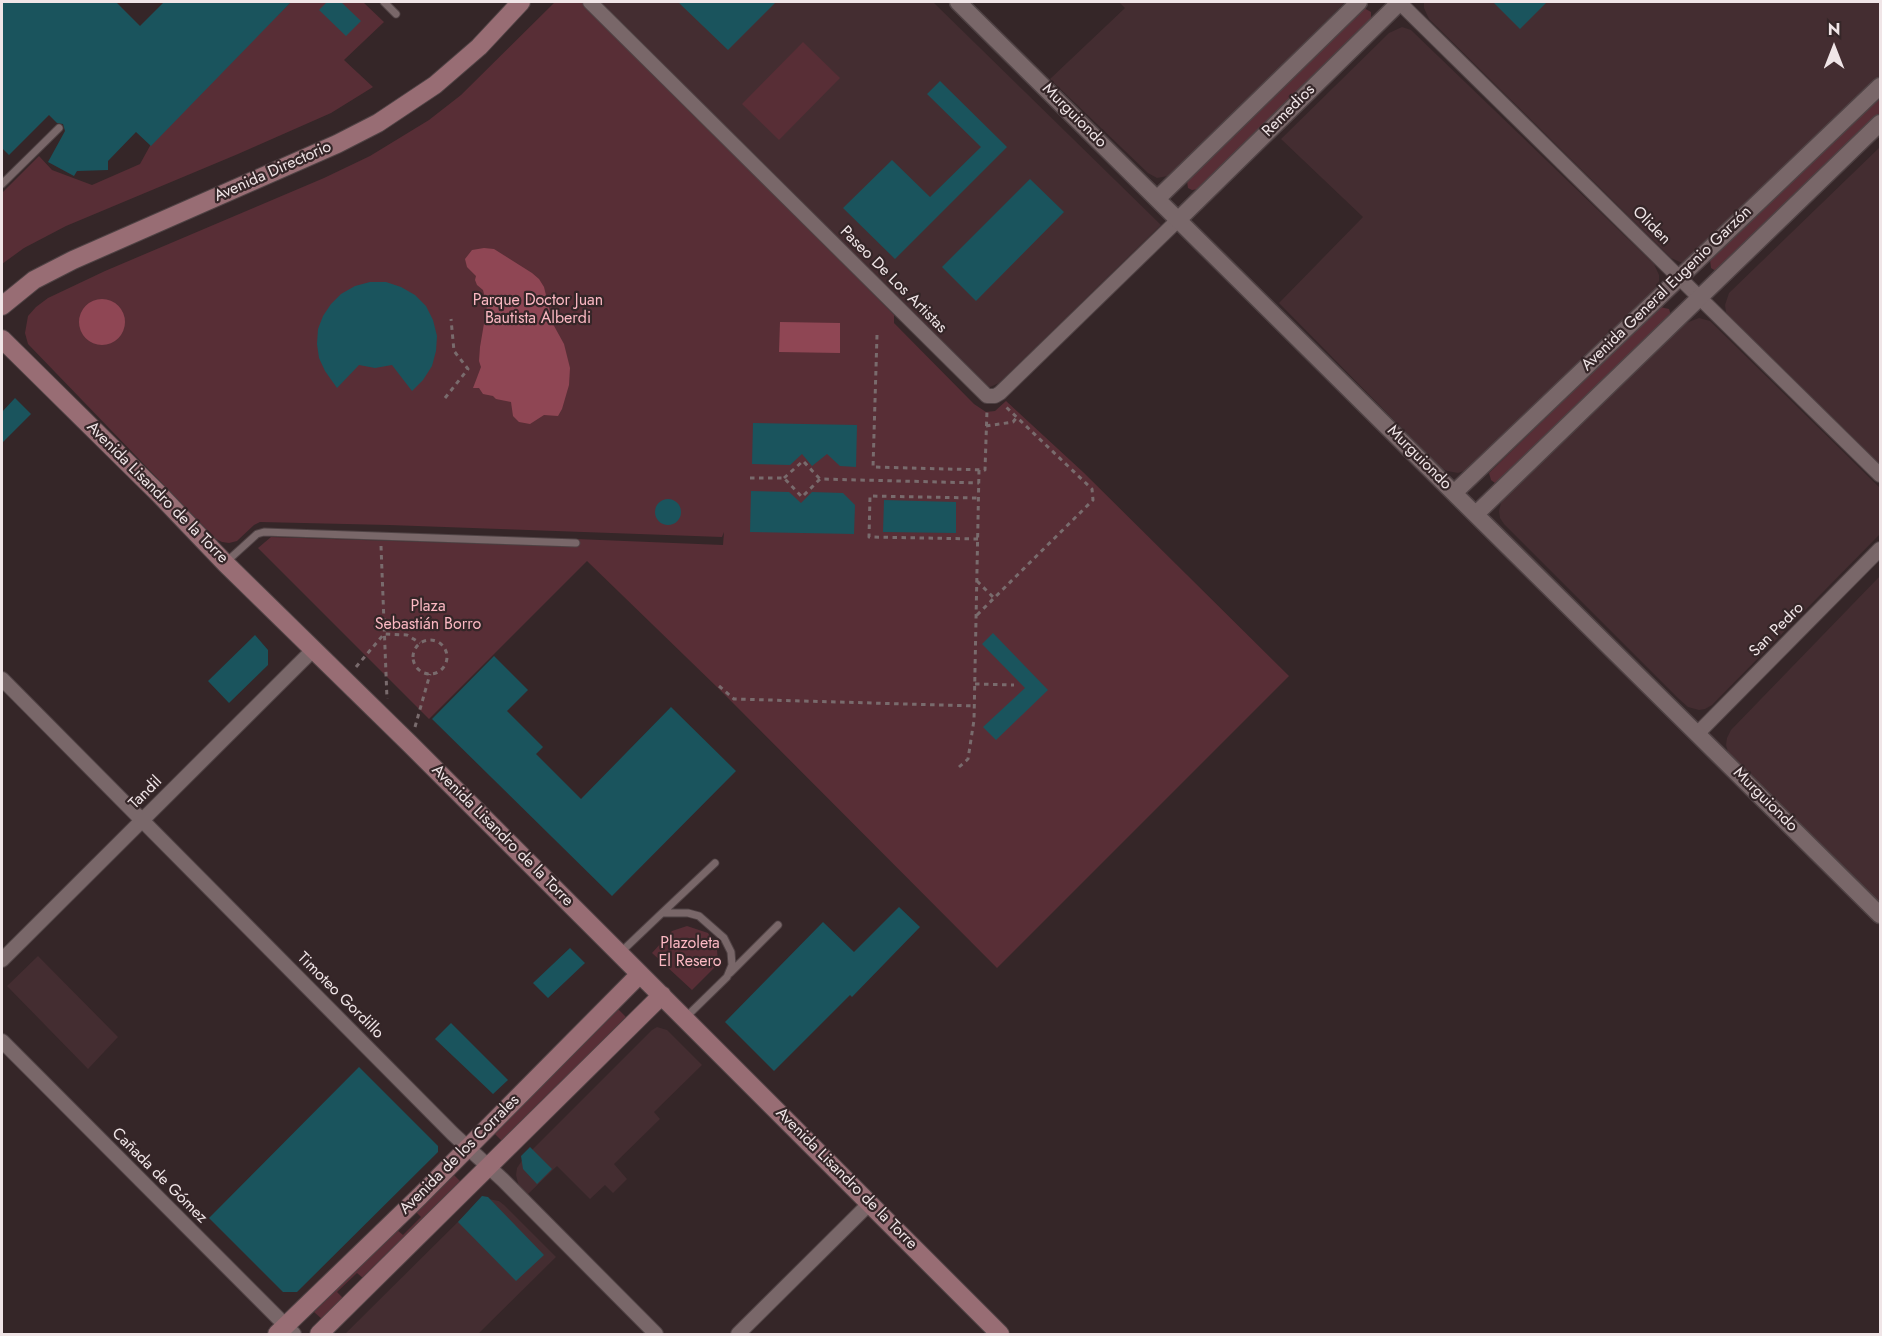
<!DOCTYPE html>
<meta charset="utf-8">
<style>
body{margin:0}
#map{position:relative;width:1882px;height:1336px;overflow:hidden;background:#352628;font-family:Jost,sans-serif}
canvas{display:block}
.frame{position:absolute;inset:0;border:3px solid #f0e5e7;pointer-events:none}
.north{position:absolute;left:1804px;top:18px;width:60px;height:60px;-webkit-text-stroke:4px #352628;paint-order:stroke;rotate:0deg;font-size:16px;font-weight:700;line-height:24px;text-align:center;color:#f0e5e7}
.north::after{content:'';display:block;margin:auto;width:21px;height:27px;background:#f0e5e7;clip-path:polygon(50% 0,100% 100%,50% 72%,0 100%)}
</style>
<div id="map">
<canvas width="1882" height="1336"></canvas>
<div class="frame"></div>
<div class="north">N</div>
</div>
<script>
const g = document.querySelector('canvas').getContext('2d');
g.lineJoin = 'round';
function fillPath(path, color) { g.fillStyle = color; g.fill(path, 'evenodd'); }
const shape = rows => new Path2D(rows.map(r => 'M' + r).join(''));
function strokePath(path, color, width, dash) { g.strokeStyle = color; g.lineWidth = width; g.lineCap = dash ? 'butt' : 'round'; g.setLineDash(dash || []); g.stroke(path); }
function write(font, color, halo, rows, align = 'center') {
  g.font = font + ' Jost,sans-serif'; g.lineWidth = 4.5; g.setLineDash([]); g.textBaseline = 'middle'; g.strokeStyle = halo; g.fillStyle = color; for (const [text, x, y, turn = 0] of rows) {
    g.save(); g.translate(x, y); g.rotate((+turn || 0) * Math.PI / 180); g.textAlign = isNaN(turn) ? turn : align; if (halo) g.strokeText(text, 0, 0); g.fillText(text, 0, 0); g.restore();
  }
}
const built = shape([
 [595,2,933,2,1161,225,999,383,990,387,981,383],
 [1119,2,1345,2,1174,173,1168,176,1157,178,1148,173,1050,79,1125,8],
 [1424,2,1880,2,1880,83,1685,263,1680,262,1671,258,1429,19,1424,8],
 [1402,27,1411,30,1654,264,1659,275,1659,281,1655,290,1470,469,1458,473,1447,471,1441,468,1279,303,1363,217,1281,139,1389,33],
 [1880,147,1880,466,1731,320,1726,312,1725,305,1729,293],
 [1699,318,1710,321,1880,488,1880,534,1712,705,1705,709,1699,710,1688,707,1679,699,1504,524,1500,518,1499,511,1501,503,1504,498,1647,359,1686,323],
 [1880,576,1880,903,1728,752,1726,745,1727,738,1731,730],
 [38,956,118,1037,88,1069,7,986],
 [657,1027,667,1030,702,1065,654,1112,660,1119,614,1164,627,1179,613,1193,605,1185,590,1199,557,1166,527,1195,519,1187,516,1175,517,1168,523,1159,652,1030],
 [488,1199,499,1201,504,1205,556,1257,478,1334,345,1334,476,1204]
]);
const green = shape([
 [291,2,363,2,384,22,344,60,373,87,331,113,238,154,66,226,24,248,2,264,2,193,39,156,52,170,92,185,140,164,156,135],
 [555,2,583,2,894,315,894,323,974,404,986,412,995,411,1006,401,1083,472,1289,676,997,968,719,689,587,561,429,719,258,548,271,537,575,547,576,539,723,545,724,532,722,537,389,525,260,522,254,525,237,541,229,543,222,542,216,539,28,344,25,333,28,316,36,307,48,298,105,271,324,178,370,156,429,120,461,95],
 [1364,8,1371,12,1371,18,1198,189,1192,190,1188,188,1187,181,1190,177],
 [803,42,840,78,779,140,742,104],
 [1880,95,1880,115,1720,270,1716,271,1711,268,1710,260],
 [1660,307,1669,309,1671,315,1499,482,1495,483,1491,480,1489,473],
 [687,926,708,933,717,949,718,964,692,990,652,953,672,931],
 [617,1008,626,1017,502,1141,493,1132],
 [452,1173,461,1182,364,1279,357,1273,337,1292,344,1299,323,1320,314,1312,396,1229,403,1235,421,1217,415,1211]
]);
const water = shape([
 [484,248,494,249,532,273,539,279,544,287,553,324,564,344,570,368,569,385,562,409,558,416,544,415,530,424,519,422,513,416,511,402,496,399,493,396,483,394,479,388,473,388,481,367,479,361,480,347,487,306,483,290,477,285,475,280,476,276,467,267,465,259,472,250],
 '79 322a23 23 0 1 1 46 0a23 23 0 1 1-46 0Z',
 [780,322,840,323,840,353,779,352]
]);
const building = shape([
 [2,2,116,2,140,26,164,2,291,2,151,146,136,132,108,161,108,170,77,171,74,176,48,162,65,131,63,124,57,123,49,115,9,155,2,148],
 [327,2,341,2,361,21,346,36,319,10],
 [678,2,776,2,728,50],
 [1493,2,1547,2,1520,29],
 [940,81,1007,147,895,259,843,208,892,160,930,197,981,147,927,94],
 [1030,179,1064,212,976,301,942,267],
 [370,282,386,282,401,287,415,295,426,306,433,320,437,336,436,351,432,366,423,380,412,391,392,365,375,368,359,365,337,388,325,371,319,358,317,344,318,329,323,316,331,304,341,294,355,286],
 [15,398,31,414,2,443,2,412],
 [753,423,857,425,856,467,840,466,827,454,812,466,802,454,790,465,752,464],
 [751,491,789,492,801,503,812,492,843,493,855,505,854,534,750,532],
 '655 512a13 13 0 1 1 26 0a13 13 0 1 1-26 0Z',
 [884,500,956,502,956,533,883,532],
 [993,633,1048,690,996,740,983,727,1025,688,982,644],
 [255,635,268,650,268,665,229,703,208,681],
 [494,656,528,690,507,711,543,747,536,754,581,799,671,707,736,771,612,896,432,719],
 [899,907,920,927,852,997,850,995,774,1071,725,1022,823,922,854,952],
 [570,948,585,963,548,998,533,983],
 [451,1023,508,1080,493,1094,435,1039],
 [359,1067,438,1146,438,1152,297,1292,283,1292,209,1218],
 [530,1147,552,1169,537,1184,523,1169,521,1156],
 [482,1196,488,1197,544,1255,516,1281,458,1222]
]);
const path = shape([
 [877,335,873,467,985,470,987,410],
 [445,398,468,369,454,351,451,319],
 [986,426,1013,422,1017,417],
 [750,478,784,478,802,497,820,479,979,483],
 [784,478,803,461,820,479],
 [978,539,869,537,870,496,978,498],
 [381,546,387,699],
 [977,581,994,598],
 [977,615,1093,500,1092,489,1005,406],
 '413 657a17 17 0 1 1 34 0a17 17 0 1 1-34 0Z',
 [356,667,384,634,407,635,420,643],
 [975,684,1014,685],
 [719,686,734,699,975,706],
 [415,727,430,674],
 [959,767,968,759,974,720,979,470]
]);
const service = shape([
 [384,2,396,14],
 [2,184,59,128],
 [225,563,257,534,264,532,576,543],
 [662,913,715,863],
 [621,952,662,913,688,913,699,916,724,938,731,952,732,965,727,977,685,1018],
 [730,973,778,925]
]);
const minor = shape([
 [590,2,987,396,995,396,1000,393,1178,220],
 [1399,2,1880,475],
 [2,679,453,1134,503,1180,656,1334],
 [1698,733,1880,549],
 [2,960,314,649],
 [2,1041,294,1334],
 [738,1334,870,1203]
]);
const tertiary = shape([
 [958,2,1880,915],
 [1157,199,1359,2],
 [1178,220,1400,2],
 [1454,493,1880,86],
 [1476,514,1880,123]
]);
const secondary = shape([
 [2,306,34,280,73,260,337,144,378,123,435,85,479,47,521,2],
 [2,339,160,495,225,563,410,744,1000,1334],
 [277,1334,420,1196,640,974],
 [319,1334,662,995]
]);
const streetNames = [
 ["Remedios",1289,111,-45],
 ["Murguiondo",1074,116,45],
 ["Avenida Directorio",273,172,-24],
 ["Oliden",1651,226,45],
 ["Paseo De Los Artistas",893,280,45],
 ["Avenida General Eugenio Garzón",1667,289,-44],
 ["Murguiondo",1419,458,45],
 ["Avenida Lisandro de la Torre",157,493,45],
 ["San Pedro",1777,630,-45],
 ["Tandil",146,793,-45],
 ["Murguiondo",1765,800,45],
 ["Avenida Lisandro de la Torre",502,836,45],
 ["Timoteo Gordillo",340,996,45],
 ["Avenida de los Corrales",460,1155,-45],
 ["Cañada de Gómez",159,1176,45],
 ["Avenida Lisandro de la Torre",846,1179,45]
];
const parkNames = [
 ["Parque Doctor Juan",538,301],
 ["Bautista Alberdi",538,319],
 ["Plaza",428,607],
 ["Sebastián Borro",428,625],
 ["Plazoleta",690,944],
 ["El Resero",690,962]
];
fillPath(built, '#442d31');
fillPath(green, '#582e36');
fillPath(water, '#8f4654');
fillPath(building, '#1a545d');
strokePath(service, '#4f4244', 9);
strokePath(minor, '#4f4244', 16);
strokePath(tertiary, '#4f4244', 19);
strokePath(secondary, '#4f4244', 20);
strokePath(path, '#796b6d', 3, [4.5, 4.5]);
strokePath(service, '#796769', 7);
strokePath(minor, '#796769', 14);
strokePath(tertiary, '#796769', 16);
strokePath(secondary, '#986d74', 18);
write('16px', '#f0e5e7', '#352628', streetNames);
write('16px', '#fcb9c3', '#352628', parkNames);
</script>
